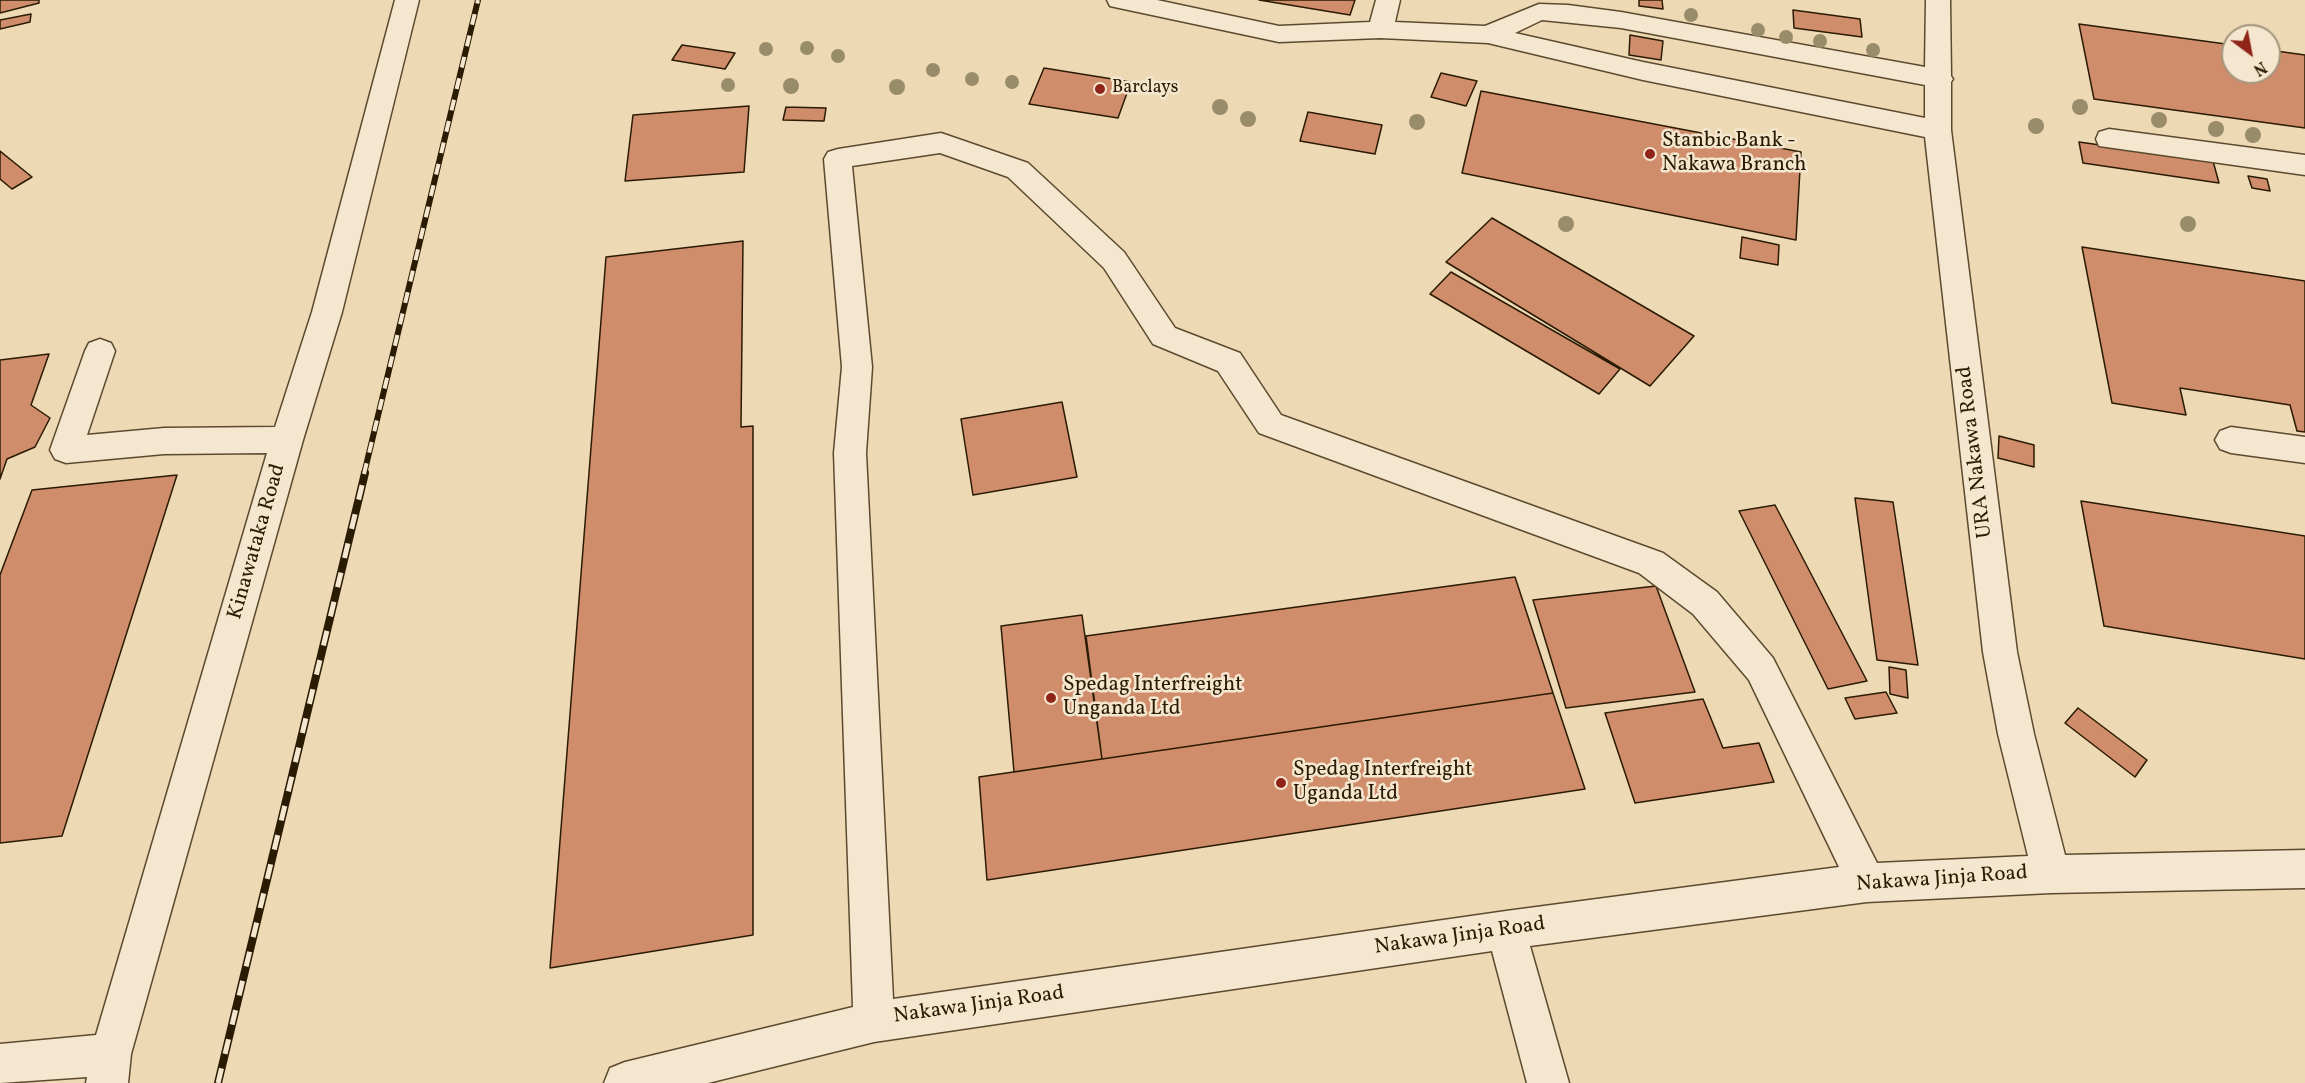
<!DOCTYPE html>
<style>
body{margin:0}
#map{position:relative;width:2305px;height:1083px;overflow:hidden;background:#eed9b5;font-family:Vollkorn,serif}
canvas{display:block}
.north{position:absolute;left:2221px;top:24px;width:60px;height:60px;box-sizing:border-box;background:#f4e6cf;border:2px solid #a4957d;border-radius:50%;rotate:148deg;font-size:16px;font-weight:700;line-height:24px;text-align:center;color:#2b1b02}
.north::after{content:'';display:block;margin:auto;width:21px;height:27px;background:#8f2418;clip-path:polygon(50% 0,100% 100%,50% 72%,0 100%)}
</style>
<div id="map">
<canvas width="2305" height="1083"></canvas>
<div class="north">N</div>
</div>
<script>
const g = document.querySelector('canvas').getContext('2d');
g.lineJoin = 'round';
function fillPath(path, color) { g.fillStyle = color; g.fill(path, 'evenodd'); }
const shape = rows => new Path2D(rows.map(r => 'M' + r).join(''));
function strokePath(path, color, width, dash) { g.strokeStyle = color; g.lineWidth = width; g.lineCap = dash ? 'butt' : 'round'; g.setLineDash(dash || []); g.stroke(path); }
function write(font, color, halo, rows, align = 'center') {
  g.font = font + ' Vollkorn,serif'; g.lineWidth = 5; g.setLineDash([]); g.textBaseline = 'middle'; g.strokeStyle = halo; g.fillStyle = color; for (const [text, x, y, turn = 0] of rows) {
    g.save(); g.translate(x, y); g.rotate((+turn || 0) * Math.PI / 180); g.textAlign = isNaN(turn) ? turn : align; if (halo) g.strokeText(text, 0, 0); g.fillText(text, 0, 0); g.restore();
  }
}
const building = shape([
 [0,0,39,0,39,3,0,13,0,0],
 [1259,0,1355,0,1350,15,1259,0],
 [1639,0,1662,0,1663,9,1639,6,1639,0],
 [1793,10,1860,19,1862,37,1794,28,1793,10],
 [31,14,30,22,0,29,0,20,31,14],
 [2079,24,2233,45,2233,72,2269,72,2269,50,2305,55,2305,128,2094,99,2079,24],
 [1630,35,1663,41,1661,60,1629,55,1630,35],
 [682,45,735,53,725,69,672,60,682,45],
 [1044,68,1131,82,1118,118,1029,104,1044,68],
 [1441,73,1477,81,1466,106,1431,97,1441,73],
 [1481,91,1801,152,1796,240,1462,173,1481,91],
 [749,106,744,172,625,181,633,115,749,106],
 [786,107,826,108,824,121,783,120,786,107],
 [1308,112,1382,125,1375,154,1300,141,1308,112],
 [2079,142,2213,161,2219,183,2083,163,2079,142],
 [0,151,32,177,12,189,0,179,0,151],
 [2248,176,2267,179,2270,191,2252,188,2248,176],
 [1492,218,1694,336,1650,386,1446,262,1492,218],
 [1742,237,1779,245,1778,265,1740,258,1742,237],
 [743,241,741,427,753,426,753,935,550,968,606,257,743,241],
 [2082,247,2305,281,2305,432,2297,431,2290,405,2180,388,2186,415,2112,403,2082,247],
 [1451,272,1620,369,1599,394,1430,294,1451,272],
 [49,354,31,405,50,418,35,447,7,459,0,479,0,360,49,354],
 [1062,402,1077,477,973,495,961,419,1062,402],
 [1999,436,2034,445,2034,467,1998,458,1999,436],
 [177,475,62,836,0,843,0,575,32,490,177,475],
 [1855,498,1893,502,1918,665,1877,660,1855,498],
 [2081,501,2305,536,2305,659,2104,626,2081,501],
 [1775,505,1867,681,1828,689,1739,511,1775,505],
 [1515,577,1553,693,1102,759,1086,636,1515,577],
 [1656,586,1695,692,1566,708,1533,600,1656,586],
 [1082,615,1102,759,1014,772,1001,626,1082,615],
 [1889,667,1906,670,1908,698,1890,694,1889,667],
 [1886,692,1897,713,1855,719,1845,698,1886,692],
 [1553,693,1585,789,987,880,979,777,1553,693],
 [1703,699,1723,748,1759,743,1774,782,1635,803,1605,713,1703,699],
 [2078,708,2147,760,2135,777,2065,723,2078,708]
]);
const minor = shape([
 [395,0,419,0,342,312,303,440,131,1054,128,1083,86,1083,87,1077,0,1083,0,1044,96,1035,267,453,164,454,66,463,55,459,50,450,85,351,89,343,100,339,111,343,115,351,87,435,164,428,275,427,312,312,395,0],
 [1107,0,1157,0,1279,26,1370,22,1376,0,1400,0,1395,22,1485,26,1539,4,1568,5,1621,12,1925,67,1926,0,1950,0,1951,76,1953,79,1951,82,1951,130,2017,652,2034,734,2065,855,2305,850,2305,888,2051,893,1867,902,1530,946,1569,1083,1527,1083,1492,951,874,1042,708,1083,604,1083,610,1068,625,1062,853,1007,834,453,842,367,824,159,828,152,838,149,941,133,1028,163,1124,252,1175,328,1240,353,1281,415,1663,553,1717,592,1773,658,1877,863,2028,856,1998,734,1983,652,1925,137,1643,80,1488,43,1380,38,1279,42,1119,8,1110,6,1107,0],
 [1542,20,1621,28,1925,85,1925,118,1643,62,1515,33,1542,20],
 [940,153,1008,177,1104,268,1153,344,1218,371,1259,433,1639,573,1693,614,1749,680,1839,867,1506,911,893,999,866,453,872,367,852,166,940,153],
 [2109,129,2305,155,2305,175,2099,146,2096,139,2099,132,2109,129],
 [2231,427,2305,437,2305,463,2231,453,2220,449,2215,440,2220,431,2231,427]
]);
const railFar1 = shape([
 [364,474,478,0]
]);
const rail = shape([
 [218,1083,365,473]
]);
const trees = [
 [1691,15,7],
 [1758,30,7],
 [1786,37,7],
 [1820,41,7],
 [807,48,7],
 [766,49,7],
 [1873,50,7],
 [838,56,7],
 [933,70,7],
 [972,79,7],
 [1012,82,7],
 [728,85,7],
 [791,86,8],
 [897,87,8],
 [1220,107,8],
 [2080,107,8],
 [1248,119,8],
 [2159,120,8],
 [1417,122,8],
 [2036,126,8],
 [2216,129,8],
 [2253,135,8],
 [1566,224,8],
 [2188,224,8]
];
const markers = [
 [1100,89,6,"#8f2418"],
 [1650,154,6,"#8f2418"],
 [1051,698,6,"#8f2418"],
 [1281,783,6,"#8f2418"]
];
const farPoinames = [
 ["Barclays",1112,89]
];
const poiNames = [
 ["Stanbic Bank -",1662,142],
 ["Nakawa Branch",1662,166],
 ["Spedag Interfreight",1063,686],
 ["Unganda Ltd",1063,710],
 ["Spedag Interfreight",1293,771],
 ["Uganda Ltd",1293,795]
];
const streetNames = [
 ["URA Nakawa Road",1976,452,-97],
 ["Kinawataka Road",258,542,-74],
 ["Nakawa Jinja Road",1942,880,-4],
 ["Nakawa Jinja Road",1460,937,-8],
 ["Nakawa Jinja Road",979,1006,-8]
];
fillPath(building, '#cf8d6b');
strokePath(building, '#2b1b02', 1.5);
strokePath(minor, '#5c4a2f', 3);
fillPath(minor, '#f4e6cf');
strokePath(railFar1, '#2b1b02', 6);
strokePath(rail, '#2b1b02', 8);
strokePath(railFar1, '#f4e6cf', 4, [11]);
strokePath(rail, '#f4e6cf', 5, [15]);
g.fillStyle = '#998c6a';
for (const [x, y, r] of trees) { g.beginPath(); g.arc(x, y, r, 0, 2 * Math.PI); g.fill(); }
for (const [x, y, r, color] of markers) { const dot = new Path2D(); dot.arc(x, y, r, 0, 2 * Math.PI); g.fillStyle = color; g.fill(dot); strokePath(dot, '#f4e6cf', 2); }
write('18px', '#2b1b02', '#f4e6cf', farPoinames, 'left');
write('21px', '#2b1b02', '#f4e6cf', poiNames, 'left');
write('21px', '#2b1b02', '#f4e6cf', streetNames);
</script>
